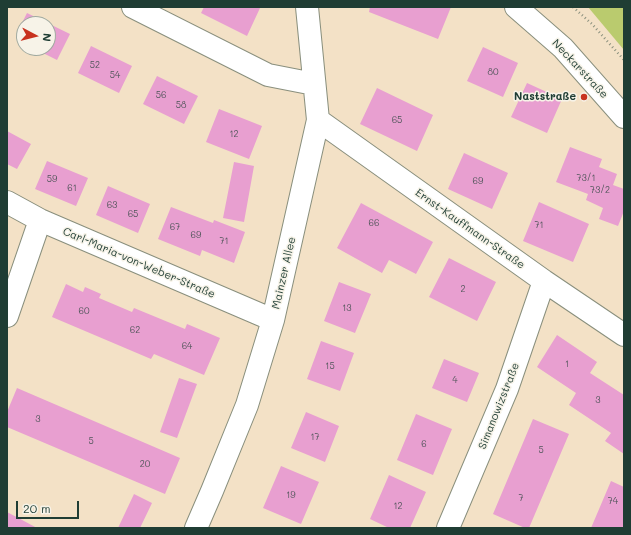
<!DOCTYPE html>
<meta charset="utf-8">
<style>
body{margin:0}
#map{position:relative;width:631px;height:535px;overflow:hidden;background:#f3e1c6;font-family:Mali,sans-serif}
canvas{display:block}
.frame{position:absolute;inset:0;border:8px solid #1f3d34;pointer-events:none}
.north{position:absolute;left:16px;top:16px;width:40px;height:40px;box-sizing:border-box;background:#f7f3e8;border:1px solid #a1aaa0;border-radius:50%;rotate:97deg;font-size:11px;font-weight:700;line-height:16px;text-align:center;color:#1f3d34}
.north::after{content:'';display:block;margin:auto;width:14px;height:18px;background:#c8321e;clip-path:polygon(50% 0,100% 100%,50% 72%,0 100%)}
.scale{position:absolute;left:16px;top:501px;width:63px;height:18px;box-sizing:border-box;border:2px solid #1f3d34;border-top:0;padding-left:5px;font-size:12px;line-height:14px;white-space:nowrap;color:#1f3d34;-webkit-text-stroke:3px #f7f3e8;paint-order:stroke}
</style>
<div id="map">
<canvas width="631" height="535"></canvas>
<div class="frame"></div>
<div class="north">N</div>
<div class="scale">20 m</div>
</div>
<script>
const g = document.querySelector('canvas').getContext('2d');
g.lineJoin = 'round';
function fillPath(path, color) { g.fillStyle = color; g.fill(path, 'evenodd'); }
const shape = rows => new Path2D(rows.map(r => 'M' + r).join(''));
function strokePath(path, color, width, dash) { g.strokeStyle = color; g.lineWidth = width; g.lineCap = dash ? 'butt' : 'round'; g.setLineDash(dash || []); g.stroke(path); }
function write(font, color, halo, rows, align = 'center') {
  g.font = font + ' Mali,sans-serif'; g.lineWidth = 3; g.setLineDash([]); g.textBaseline = 'middle'; g.strokeStyle = halo; g.fillStyle = color; for (const [text, x, y, turn = 0] of rows) {
    g.save(); g.translate(x, y); g.rotate((+turn || 0) * Math.PI / 180); g.textAlign = isNaN(turn) ? turn : align; if (halo) g.strokeText(text, 0, 0); g.fillText(text, 0, 0); g.restore();
  }
}
const green = shape([
 [588,7,624,7,624,50]
]);
const building = shape([
 [204,7,259,7,260,8,247,36,201,13],
 [370,7,451,7,438,39,369,12],
 [27,13,70,34,57,60,33,48,48,48,48,24,24,24,24,36,17,33],
 [91,46,132,66,119,93,78,73],
 [483,47,518,63,503,97,467,81],
 [157,76,198,96,184,124,143,104],
 [527,83,562,99,547,133,511,117],
 [377,88,433,115,417,151,360,124],
 [219,109,262,126,249,159,206,142],
 [7,131,31,144,17,169,7,164],
 [570,147,602,159,599,167,617,174,613,185,624,189,624,211,618,226,599,219,603,208,586,200,588,194,556,182],
 [464,153,508,173,492,209,448,189],
 [47,161,88,178,76,206,35,189],
 [234,162,254,166,244,222,223,218],
 [108,186,150,204,138,233,96,215],
 [539,202,589,224,573,262,523,241],
 [361,203,433,242,416,274,389,260,382,273,337,248],
 [171,207,213,223,214,220,245,232,234,263,202,250,200,256,158,239],
 [449,258,496,282,477,321,429,297],
 [339,282,371,294,355,333,324,321],
 [66,284,83,292,85,287,101,294,99,298,132,312,134,308,185,329,187,324,220,338,204,375,154,354,151,359,52,317],
 [557,335,597,362,590,373,624,395,624,454,605,441,611,433,569,405,576,393,537,367],
 [321,341,354,353,340,391,307,379],
 [444,359,479,373,467,402,432,388],
 [179,378,197,384,177,438,160,432],
 [17,388,180,458,165,494,7,427,7,412],
 [306,412,339,426,325,462,291,448],
 [416,414,452,429,433,475,397,460],
 [533,419,569,434,529,528,525,528,493,514],
 [281,466,319,482,301,524,263,508],
 [389,475,426,492,410,528,389,528,370,519],
 [611,481,624,487,624,528,591,528],
 [134,494,152,503,140,528,118,528],
 [7,512,24,521,37,528,7,528]
]);
const path = shape([
 [573,7,592,24,624,60]
]);
const minor = shape([
 [133,7,268,75,314,84],
 [516,7,563,48,624,117],
 [318,120,544,281,624,335],
 [7,202,40,220,273,320],
 [7,316,40,220],
 [196,528,212,491,247,405,273,320,318,120,307,7],
 [448,528,507,389,544,281]
]);
const markers = [
 [584,97,4,"#c8321e"]
];
const numberNames = [
 ["52",95,65],
 ["80",493,72],
 ["54",115,75],
 ["56",161,95],
 ["58",181,105],
 ["65",397,120],
 ["12",234,134],
 ["73/1",586,178],
 ["59",52,179],
 ["69",478,181],
 ["61",72,188],
 ["73/2",600,190],
 ["63",112,205],
 ["65",133,214],
 ["66",374,223],
 ["71",539,225],
 ["67",175,227],
 ["69",196,235],
 ["71",224,241],
 ["2",463,289],
 ["13",347,308],
 ["60",84,311],
 ["62",135,330],
 ["64",187,346],
 ["1",567,364],
 ["15",330,366],
 ["4",455,380],
 ["3",598,400],
 ["3",38,419],
 ["17",315,437],
 ["5",91,441],
 ["6",424,444],
 ["5",541,450],
 ["20",145,464],
 ["19",291,495],
 ["7",521,498],
 ["74",613,501],
 ["12",398,506]
];
const streetNames = [
 ["Neckarstraße",580,69,47],
 ["Ernst-Kauffmann-Straße",470,229,35],
 ["Carl-Maria-von-Weber-Straße",139,263,23],
 ["Mainzer Allee",284,273,-77],
 ["Simanowizstraße",499,406,-68]
];
const poiNames = [
 ["Naststraße",576,97]
];
fillPath(green, '#bacb6e');
fillPath(building, '#e89fd0');
strokePath(minor, '#898f7d', 24);
strokePath(path, '#898f7d', 2.5, [1, 3]);
strokePath(minor, '#fff', 22);
for (const [x, y, r, color] of markers) { const dot = new Path2D(); dot.arc(x, y, r, 0, 2 * Math.PI); g.fillStyle = color; g.fill(dot); strokePath(dot, '#f7f3e8', 1.5); }
write('9px', '#51565b', null, numberNames);
write('11px', '#1f3d34', '#f7f3e8', streetNames);
write('bold 11px', '#1f3d34', '#f7f3e8', poiNames, 'right');
</script>
